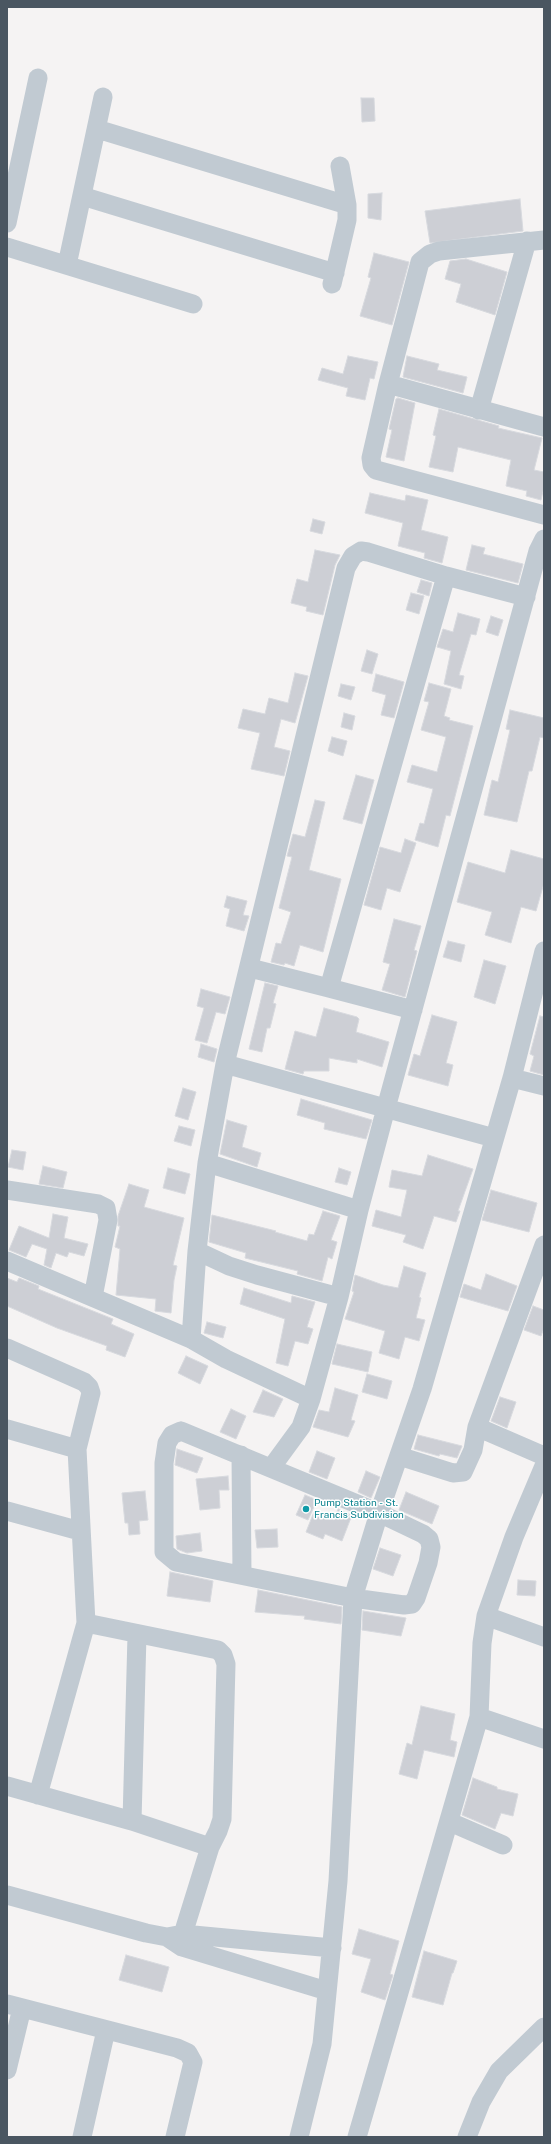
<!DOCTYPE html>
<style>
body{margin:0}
#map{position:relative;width:551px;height:2144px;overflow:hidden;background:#f5f3f3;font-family:"Public Sans",sans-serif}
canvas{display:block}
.frame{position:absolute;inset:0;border:8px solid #4a5661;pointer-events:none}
</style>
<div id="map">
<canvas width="551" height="2144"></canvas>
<div class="frame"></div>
</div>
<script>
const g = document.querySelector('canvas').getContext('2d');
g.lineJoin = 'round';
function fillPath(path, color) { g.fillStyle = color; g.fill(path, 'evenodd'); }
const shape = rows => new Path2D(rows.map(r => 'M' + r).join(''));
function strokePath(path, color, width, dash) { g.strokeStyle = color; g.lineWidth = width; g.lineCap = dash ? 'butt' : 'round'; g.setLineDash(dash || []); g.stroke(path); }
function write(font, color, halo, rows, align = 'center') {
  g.font = font + ' "Public Sans",sans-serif'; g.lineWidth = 3; g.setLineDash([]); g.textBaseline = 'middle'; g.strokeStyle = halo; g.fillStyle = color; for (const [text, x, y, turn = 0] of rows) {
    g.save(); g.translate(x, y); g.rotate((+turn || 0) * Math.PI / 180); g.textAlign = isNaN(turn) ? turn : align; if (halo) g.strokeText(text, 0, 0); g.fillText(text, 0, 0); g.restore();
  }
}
const building = shape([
 [361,98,374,98,375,121,362,122,361,98],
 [382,193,381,220,368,218,368,194,382,193],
 [520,199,523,231,430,243,425,211,520,199],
 [374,253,409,262,392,325,360,316,371,278,368,277,374,253],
 [466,259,507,272,495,315,456,302,461,284,445,279,450,261,466,259],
 [348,356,378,362,374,379,370,378,365,400,346,396,348,388,318,380,322,368,343,374,348,356],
 [407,356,439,364,437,370,467,377,463,393,403,377,407,356],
 [398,398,415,403,404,461,386,457,392,430,389,429,396,399,398,398],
 [439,409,499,426,498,428,542,438,534,470,544,472,544,487,541,500,526,496,527,491,506,486,511,460,458,447,453,472,429,467,436,436,433,435,439,409],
 [370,493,405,501,406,495,428,500,421,530,448,537,442,563,424,558,425,553,398,546,403,523,365,513,370,493],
 [313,519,325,522,322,534,310,531,313,519],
 [472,545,485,548,483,554,523,564,518,583,466,570,472,545],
 [315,550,340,555,335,565,323,615,306,611,307,607,291,603,297,579,308,582,315,550],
 [421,580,432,583,429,596,417,592,421,580],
 [411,593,424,596,419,614,406,610,411,593],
 [458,613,480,619,476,635,471,634,459,675,464,676,461,689,444,684,451,651,437,647,443,629,453,632,458,613],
 [491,616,503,620,498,636,486,632,491,616],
 [367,650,378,654,372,674,361,671,367,650],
 [295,673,308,676,295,723,281,719,274,747,290,751,284,776,251,769,260,733,238,728,243,709,265,714,269,698,288,703,295,673],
 [376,674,404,682,394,718,381,715,386,695,372,691,376,674],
 [429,683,451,689,444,716,450,718,449,720,473,726,450,816,446,815,438,847,415,840,420,823,424,824,433,789,407,782,412,765,437,772,446,737,421,730,429,702,424,701,429,683],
 [341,684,355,687,351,700,338,696,341,684],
 [510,710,544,718,544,738,540,737,532,771,529,771,517,822,484,815,492,780,498,782,510,730,506,729,510,710],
 [344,713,355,716,352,730,341,727,344,713],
 [332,737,347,741,343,756,328,751,332,737],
 [356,775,374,780,362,824,343,819,356,775],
 [315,800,325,802,309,870,341,879,323,952,300,945,294,966,285,963,284,965,271,962,276,943,281,944,291,912,279,908,292,857,287,856,293,834,305,837,315,800],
 [405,839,416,843,400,892,387,888,381,910,364,905,380,847,401,853,405,839],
 [511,850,544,859,544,883,536,911,521,907,511,943,485,935,492,912,457,902,468,862,505,873,511,850],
 [227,896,247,901,243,915,249,916,244,931,226,926,230,909,224,907,227,896],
 [394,919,421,926,414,950,417,951,405,997,382,990,390,964,383,962,394,919],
 [448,941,465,945,461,962,443,957,448,941],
 [484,960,506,966,495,1004,474,997,484,960],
 [265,983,278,986,273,1003,276,1004,270,1028,267,1028,262,1052,249,1049,265,983],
 [201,989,230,997,225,1014,216,1012,207,1043,195,1040,204,1008,197,1006,201,989],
 [324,1008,357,1017,359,1019,356,1032,389,1042,382,1067,357,1059,357,1063,329,1058,329,1071,304,1071,303,1074,285,1069,295,1031,316,1037,324,1008],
 [432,1015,457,1022,446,1063,453,1065,448,1086,408,1075,414,1054,420,1056,432,1015],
 [540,1016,544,1017,544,1075,530,1071,534,1056,530,1054,540,1016],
 [201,1044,217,1049,214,1062,198,1057,201,1044],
 [183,1088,196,1092,188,1120,175,1116,183,1088],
 [301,1099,372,1120,366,1139,324,1129,325,1123,297,1115,301,1099],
 [227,1120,247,1126,242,1147,261,1153,257,1167,220,1154,227,1120],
 [179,1126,195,1130,191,1146,174,1141,179,1126],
 [12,1150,26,1152,23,1170,8,1167,12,1150],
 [428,1155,473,1169,458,1211,460,1211,456,1222,434,1216,423,1249,403,1242,406,1235,372,1226,376,1210,401,1217,407,1190,389,1187,392,1170,422,1176,428,1155],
 [43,1166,67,1172,63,1188,39,1184,43,1166],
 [168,1168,190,1174,185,1194,163,1188,168,1168],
 [339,1168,351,1172,347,1185,335,1182,339,1168],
 [129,1184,149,1190,144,1207,184,1218,173,1265,177,1266,174,1280,171,1313,155,1311,156,1299,116,1295,120,1249,115,1247,120,1226,118,1226,118,1216,129,1184],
 [491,1190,537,1203,529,1232,482,1220,491,1190],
 [323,1211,340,1216,331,1240,337,1242,332,1259,328,1257,322,1281,297,1274,298,1271,245,1258,246,1253,209,1242,212,1215,276,1231,275,1232,307,1241,309,1234,314,1235,323,1211],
 [53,1214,68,1217,64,1238,88,1244,84,1256,69,1252,67,1257,56,1253,51,1268,44,1265,47,1249,32,1244,26,1257,9,1250,19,1226,49,1238,53,1214],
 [404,1266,426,1273,419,1297,421,1298,416,1318,425,1320,419,1341,405,1337,399,1359,379,1353,385,1331,345,1319,354,1292,352,1291,355,1275,383,1285,398,1288,404,1266],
 [486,1274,517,1286,508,1311,460,1297,464,1284,481,1290,486,1274],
 [7,1278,17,1282,19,1278,39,1286,38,1289,113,1319,111,1324,134,1334,125,1357,106,1350,107,1346,57,1328,7,1306,7,1278],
 [244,1288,291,1303,292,1296,315,1302,307,1327,313,1329,308,1344,295,1341,288,1366,276,1363,285,1319,240,1304,244,1288],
 [533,1306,544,1310,544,1328,541,1336,524,1330,533,1306],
 [207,1322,226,1327,223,1338,204,1333,207,1322],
 [337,1344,372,1352,368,1372,332,1364,337,1344],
 [186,1356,208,1366,200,1384,178,1373,186,1356],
 [367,1374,392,1381,387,1399,362,1392,367,1374],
 [335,1388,358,1395,351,1420,355,1421,348,1437,313,1427,319,1410,329,1412,335,1388],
 [263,1390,283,1399,274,1417,253,1412,263,1390],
 [500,1397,516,1402,507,1428,491,1421,500,1397],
 [231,1409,246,1416,236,1439,220,1432,231,1409],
 [418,1435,462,1446,457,1458,440,1454,439,1456,414,1449,418,1435],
 [177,1449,203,1458,197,1473,175,1465,177,1449],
 [317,1451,335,1458,327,1479,309,1472,317,1451],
 [366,1471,380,1477,371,1498,358,1492,366,1471],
 [228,1476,229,1490,219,1490,220,1508,200,1510,196,1479,228,1476],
 [145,1491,148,1520,139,1521,140,1534,129,1535,128,1523,125,1523,122,1493,145,1491],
 [406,1492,439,1506,432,1524,399,1510,406,1492],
 [305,1495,317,1500,308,1520,296,1515,305,1495],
 [338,1509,352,1515,342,1541,325,1534,323,1539,306,1532,314,1512,334,1520,338,1509],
 [277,1529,278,1547,257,1548,255,1530,277,1529],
 [200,1533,202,1551,187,1553,177,1549,176,1536,200,1533],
 [380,1548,401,1555,393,1576,373,1569,380,1548],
 [170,1572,213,1581,210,1602,167,1596,170,1572],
 [518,1580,536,1581,535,1596,517,1595,518,1580],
 [258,1590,342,1607,341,1624,304,1619,305,1616,255,1612,258,1590],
 [363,1611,406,1618,401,1636,362,1630,363,1611],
 [421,1706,455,1714,450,1740,457,1742,454,1757,424,1750,417,1779,399,1774,407,1743,412,1745,421,1706],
 [473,1778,497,1787,497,1789,518,1794,513,1816,501,1813,495,1829,462,1815,473,1778],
 [359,1929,399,1941,390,1974,393,1975,385,2000,361,1992,371,1959,352,1954,359,1929],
 [424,1951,457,1961,453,1973,452,1973,443,2005,412,1997,424,1951],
 [126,1955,169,1967,162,1992,119,1980,126,1955]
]);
const minor = shape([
 [97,129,347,205],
 [82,196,335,273],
 [7,223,38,78],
 [544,240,439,251,430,254,420,262,388,384,371,458,372,465,376,470,544,515],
 [7,247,193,304],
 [67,265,103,97],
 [332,284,347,220,347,205,340,166],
 [388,384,544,427],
 [479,410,527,241],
 [250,968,329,988,446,576],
 [329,988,413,1010],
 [225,1064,494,1138],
 [512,1078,544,1086],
 [207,1163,359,1210],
 [7,1190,98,1204,106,1208,108,1220,93,1297],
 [197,1251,229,1266,257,1275,339,1297],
 [7,1261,191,1339,226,1359,311,1399,339,1297,359,1210,386,1108,538,551,544,539],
 [191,1339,197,1251,207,1163,225,1064,346,568,353,556,361,551,368,552,446,576,526,597],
 [7,1348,84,1382,89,1387,91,1393,77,1449,86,1623,38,1795],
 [477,1427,544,1456],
 [7,1429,77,1449],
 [181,1431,379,1513,423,1534,429,1539,431,1547,428,1563,416,1598,412,1604,404,1605,353,1598,176,1562,164,1552,164,1463,167,1443,172,1435,181,1431],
 [241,1455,242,1575],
 [399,1456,453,1473,463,1472,473,1450,477,1427,544,1245],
 [271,1468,301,1427,311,1399],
 [7,1511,80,1531],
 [486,1616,544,1637],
 [479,1717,544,1739],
 [7,1786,132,1821,210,1847,218,1831,222,1819,226,1664,223,1655,218,1650,86,1623],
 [132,1821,137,1635],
 [450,1822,503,1845],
 [7,1895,146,1933,167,1937,183,1934,332,1948],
 [167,1937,182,1947,327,1991],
 [182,1946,183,1934,210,1847],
 [7,2004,177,2048,188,2053,193,2062,175,2137],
 [7,2070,22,2008],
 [82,2137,106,2030],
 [299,2137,322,2044,338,1881,353,1598,379,1513,422,1389,512,1078,544,951],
 [357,2137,479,1717,482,1643,486,1616,514,1537,544,1466],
 [467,2137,481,2102,499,2071,544,2027]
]);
const markers = [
 [306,1509,4,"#0f9aa8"]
];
const cultureNames = [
 ["Pump Station - St.",314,1503],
 ["Francis Subdivision",314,1515]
];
fillPath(building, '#cdcfd5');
strokePath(building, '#d7d9de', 1);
strokePath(minor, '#c1cad2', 19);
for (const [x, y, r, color] of markers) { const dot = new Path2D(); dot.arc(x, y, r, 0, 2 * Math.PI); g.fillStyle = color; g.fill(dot); strokePath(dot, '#fff', 1.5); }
write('10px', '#0d838f', '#fff', cultureNames, 'left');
</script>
